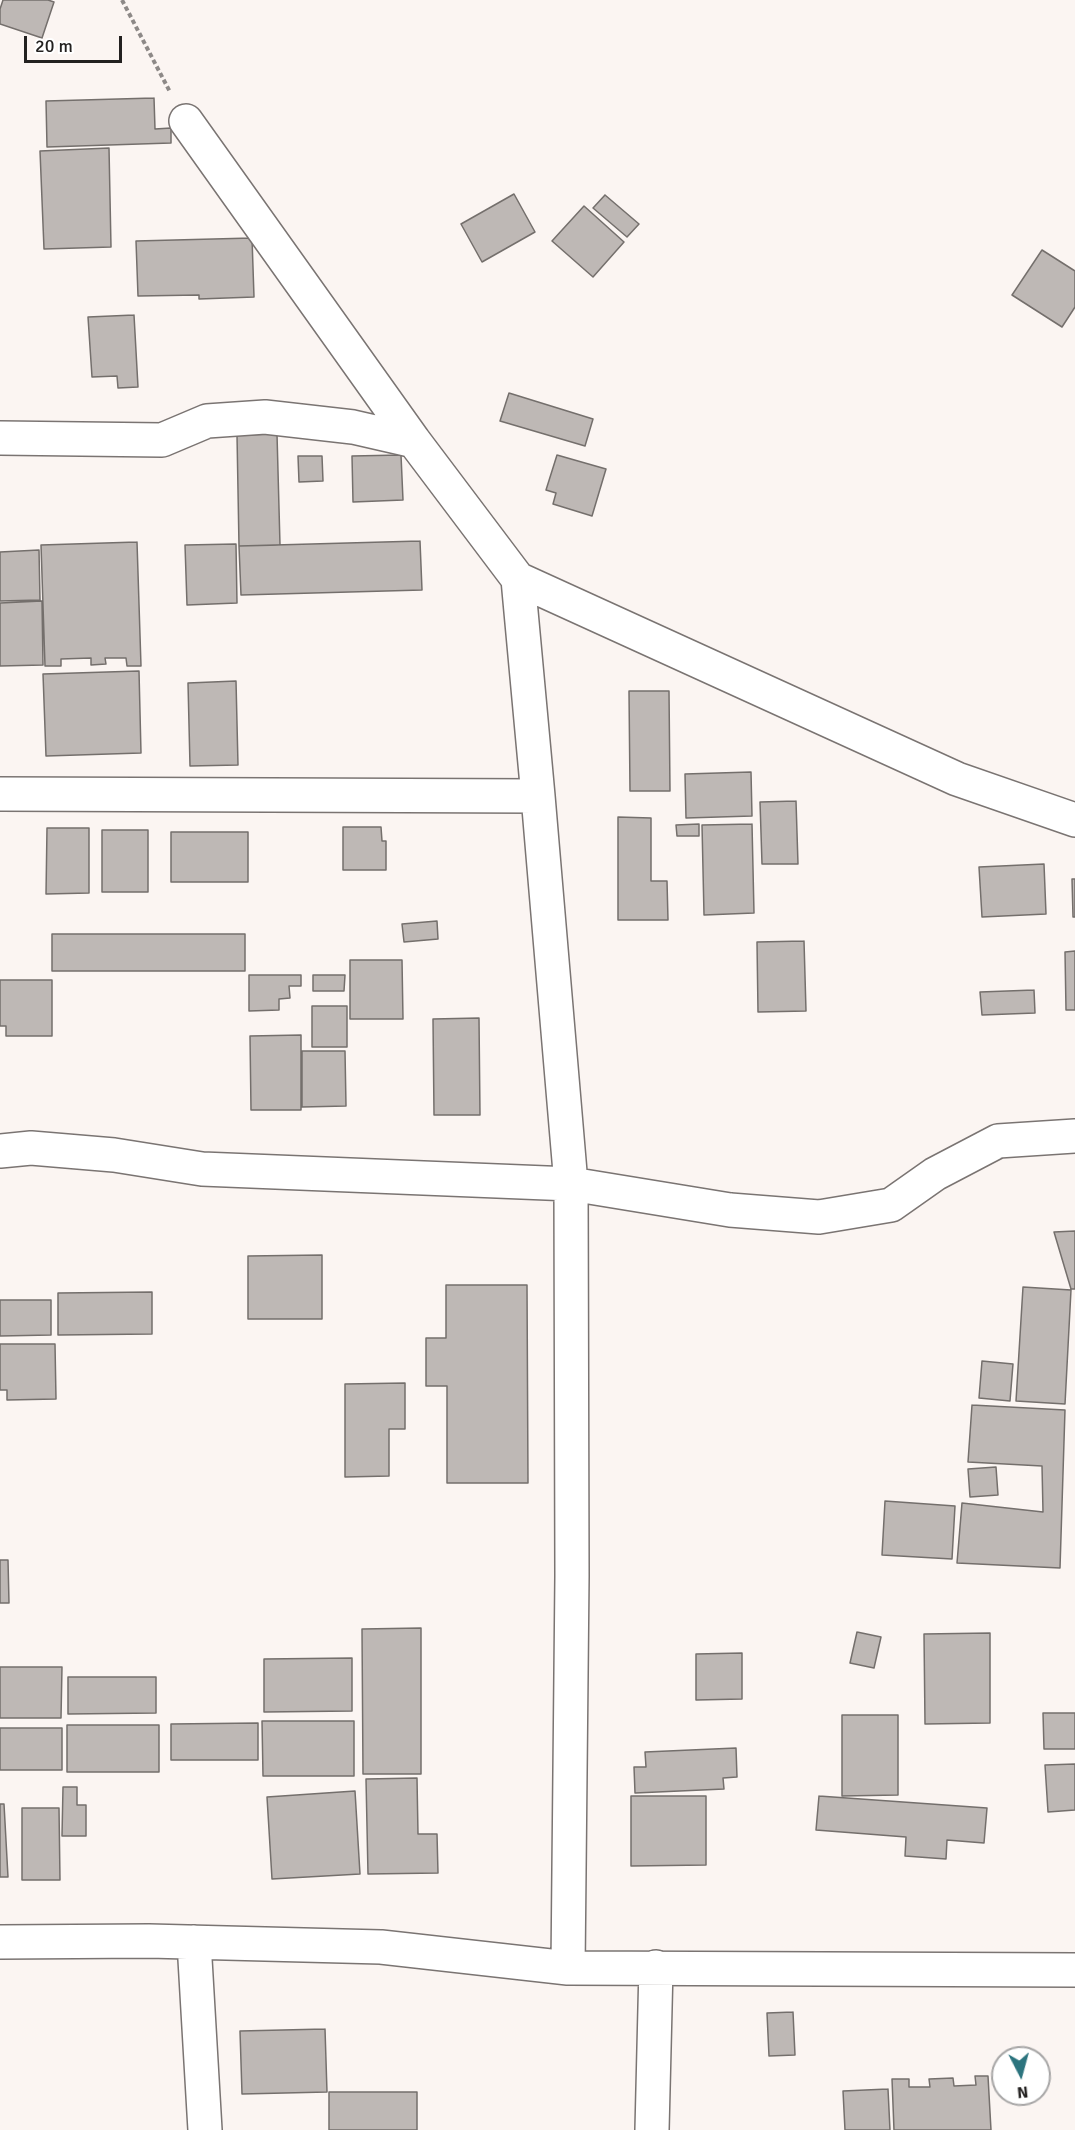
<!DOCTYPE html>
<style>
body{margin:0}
#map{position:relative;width:1075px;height:2130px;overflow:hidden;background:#fbf5f2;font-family:Signika,sans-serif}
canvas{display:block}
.north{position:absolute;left:991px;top:2046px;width:60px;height:60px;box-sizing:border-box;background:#fff;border:2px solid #a7a6a6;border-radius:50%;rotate:174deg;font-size:16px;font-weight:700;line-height:24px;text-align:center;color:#232120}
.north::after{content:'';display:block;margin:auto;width:21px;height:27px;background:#2c747e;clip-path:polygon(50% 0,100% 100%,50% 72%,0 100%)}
.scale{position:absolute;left:24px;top:36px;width:98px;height:27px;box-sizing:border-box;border:3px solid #232120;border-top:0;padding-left:8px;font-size:18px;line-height:21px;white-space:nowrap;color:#232120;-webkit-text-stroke:4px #fff;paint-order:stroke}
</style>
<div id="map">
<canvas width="1075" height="2130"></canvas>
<div class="north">N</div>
<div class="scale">20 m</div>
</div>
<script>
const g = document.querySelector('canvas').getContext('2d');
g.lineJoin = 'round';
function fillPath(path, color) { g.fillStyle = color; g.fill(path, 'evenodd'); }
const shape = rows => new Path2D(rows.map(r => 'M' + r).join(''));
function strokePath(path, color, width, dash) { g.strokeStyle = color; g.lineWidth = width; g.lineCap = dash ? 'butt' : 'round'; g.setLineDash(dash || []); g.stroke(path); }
const building = shape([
 [3,0,48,0,54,2,42,38,0,24,0,9,3,0],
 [154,98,155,129,171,128,171,143,47,147,46,101,154,98],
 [109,148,111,247,44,249,40,151,109,148],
 [514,194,535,232,482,262,461,224,514,194],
 [605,195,639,224,627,237,593,208,605,195],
 [584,206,624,242,593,277,552,241,584,206],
 [252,238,254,297,199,299,199,295,138,296,136,241,252,238],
 [1042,250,1075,271,1075,307,1062,327,1012,295,1042,250],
 [134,315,138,387,118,388,117,376,92,377,88,317,134,315],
 [509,393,593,419,585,446,500,421,509,393],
 [277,434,280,545,239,546,237,435,277,434],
 [401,455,403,500,353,502,352,456,401,455],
 [557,455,606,469,592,516,553,504,556,493,546,490,557,455],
 [298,456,322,456,323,481,299,482,298,456],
 [420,541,422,590,241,595,239,546,420,541],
 [137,542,141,666,127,666,126,658,105,658,106,664,91,665,91,658,61,659,61,666,45,666,41,545,137,542],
 [236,544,237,603,187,605,185,545,236,544],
 [39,550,40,600,0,601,0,552,39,550],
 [42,601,43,665,0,666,0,603,42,601],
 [139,671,141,753,46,756,43,674,139,671],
 [236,681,238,765,190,766,188,683,236,681],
 [629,691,669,691,670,791,630,791,629,691],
 [751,772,752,816,686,818,685,774,751,772],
 [796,801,798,864,762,864,760,802,796,801],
 [618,817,651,818,651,881,667,881,668,920,618,920,618,817],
 [699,824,699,836,677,836,676,825,699,824],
 [752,824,754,913,704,915,702,825,752,824],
 [343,827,381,827,382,841,386,841,386,870,343,870,343,827],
 [47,828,89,828,89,893,46,894,47,828],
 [102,830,148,830,148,892,102,892,102,830],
 [171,832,248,832,248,882,171,882,171,832],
 [1044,864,1046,914,982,917,979,867,1044,864],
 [1072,879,1075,879,1075,917,1073,917,1072,879],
 [437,921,438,939,404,942,402,924,437,921],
 [52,934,245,934,245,971,52,971,52,934],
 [804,941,806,1011,758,1012,757,942,804,941],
 [1075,951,1075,1010,1066,1010,1065,952,1075,951],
 [350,960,402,960,403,1019,350,1019,350,960],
 [249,975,301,975,301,986,289,986,290,998,279,999,279,1010,249,1011,249,975],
 [313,975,345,975,344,991,313,991,313,975],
 [0,980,52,980,52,1036,6,1036,6,1026,0,1026,0,980],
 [1034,990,1035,1013,982,1015,980,992,1034,990],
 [312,1006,347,1006,347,1047,312,1047,312,1006],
 [479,1018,480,1115,434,1115,433,1019,479,1018],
 [301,1035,301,1110,251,1110,250,1036,301,1035],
 [302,1051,345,1051,346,1106,302,1107,302,1051],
 [1075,1231,1075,1289,1071,1289,1054,1232,1075,1231],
 [322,1255,322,1319,248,1319,248,1256,322,1255],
 [446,1285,527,1285,528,1483,447,1483,447,1386,426,1386,426,1338,446,1338,446,1285],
 [1023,1287,1071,1290,1065,1404,1016,1401,1023,1287],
 [152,1292,152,1334,58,1335,58,1293,152,1292],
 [0,1300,51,1300,51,1335,0,1336,0,1300],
 [0,1344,55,1344,56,1399,7,1400,7,1390,0,1390,0,1344],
 [982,1361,1013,1364,1010,1401,979,1398,982,1361],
 [405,1383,405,1429,389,1429,389,1476,345,1477,345,1384,405,1383],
 [972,1405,1065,1410,1060,1568,957,1563,962,1503,1043,1512,1042,1466,968,1462,972,1405],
 [996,1467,998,1495,970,1497,968,1469,996,1467],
 [885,1501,955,1506,952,1559,882,1555,885,1501],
 [0,1560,8,1560,9,1603,0,1603,0,1560],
 [421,1628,421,1774,363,1774,362,1629,421,1628],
 [857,1632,881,1637,874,1668,850,1663,857,1632],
 [990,1633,990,1723,925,1724,924,1634,990,1633],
 [742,1653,742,1699,696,1700,696,1654,742,1653],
 [352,1658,352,1711,264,1712,264,1659,352,1658],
 [0,1667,62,1667,61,1718,0,1718,0,1667],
 [68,1677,156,1677,156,1713,68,1714,68,1677],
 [1043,1713,1075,1713,1075,1749,1044,1749,1043,1713],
 [842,1715,898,1715,898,1795,842,1796,842,1715],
 [262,1721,354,1721,354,1776,263,1776,262,1721],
 [258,1723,258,1760,171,1760,171,1724,258,1723],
 [67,1725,159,1725,159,1772,67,1772,67,1725],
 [0,1728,62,1728,62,1770,0,1770,0,1728],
 [736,1748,737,1777,723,1778,724,1789,635,1793,634,1767,646,1767,645,1752,736,1748],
 [1075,1764,1075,1810,1048,1812,1045,1765,1075,1764],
 [417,1778,418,1834,437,1834,438,1873,368,1874,366,1779,417,1778],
 [63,1787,77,1787,77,1805,86,1805,86,1836,62,1836,63,1787],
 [355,1791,360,1874,272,1879,267,1797,355,1791],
 [631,1796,706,1796,706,1865,631,1866,631,1796],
 [819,1796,987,1808,984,1843,947,1840,946,1859,905,1856,906,1837,816,1830,819,1796],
 [0,1804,4,1804,8,1877,0,1877,0,1804],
 [22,1808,59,1808,60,1880,22,1880,22,1808],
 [793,2012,795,2055,769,2056,767,2013,793,2012],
 [325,2029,327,2092,242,2094,240,2031,325,2029],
 [975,2076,988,2076,991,2130,894,2130,892,2079,909,2079,909,2087,930,2087,929,2079,953,2078,954,2086,976,2085,975,2076],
 [888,2089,890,2130,845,2130,843,2091,888,2089],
 [329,2092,417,2092,417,2130,329,2130,329,2092]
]);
const path = shape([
 [122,0,170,92]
]);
const minor = shape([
 [186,121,414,441,518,579,957,779,1075,820],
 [0,438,162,440,207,421,265,417,353,427,414,441],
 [518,579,538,796,571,1184,572,1576,568,1968],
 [0,794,538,796],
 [0,1151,31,1148,114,1155,202,1169,571,1184,730,1210,819,1217,891,1205,935,1174,998,1141,1075,1136],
 [0,1942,149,1941,381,1947,568,1968,1075,1970],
 [194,1942,205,2130],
 [652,2130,656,1967]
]);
fillPath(building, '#beb8b5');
strokePath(building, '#746f6c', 1.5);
strokePath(minor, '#7a7472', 36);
strokePath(path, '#8d8987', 4, [4.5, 3]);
strokePath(minor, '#fff', 33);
</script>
